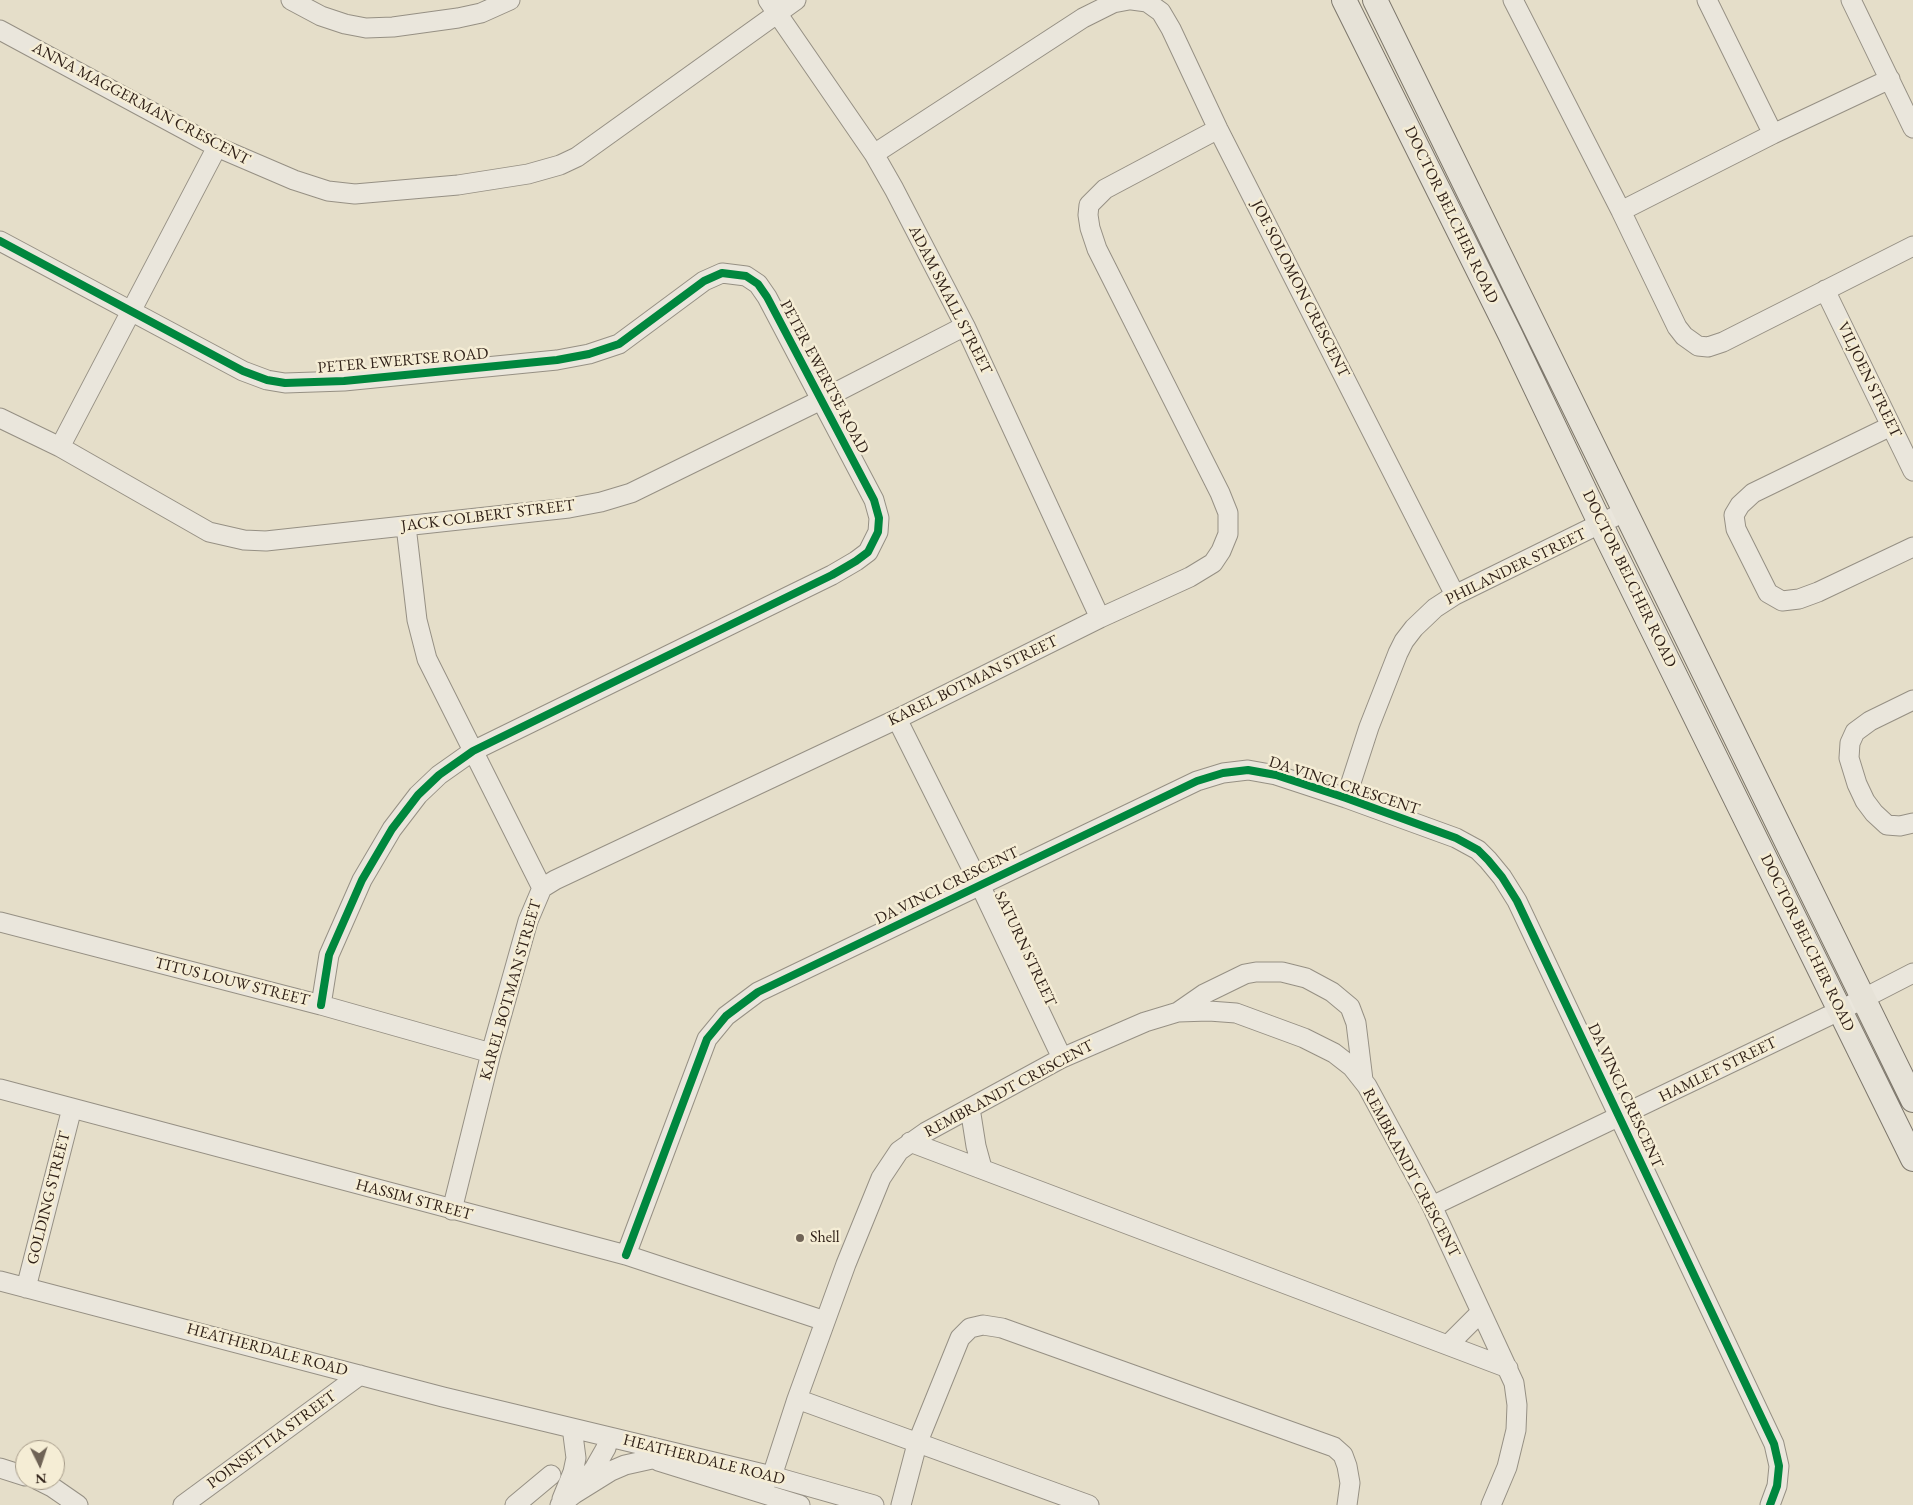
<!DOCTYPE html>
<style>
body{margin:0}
#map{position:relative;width:1913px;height:1505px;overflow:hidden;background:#e5dec9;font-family:"EB Garamond",serif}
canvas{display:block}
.north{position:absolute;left:15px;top:1440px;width:50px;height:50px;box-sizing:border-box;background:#f5edd5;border:1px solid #a69b89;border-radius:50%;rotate:176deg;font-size:14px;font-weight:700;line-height:20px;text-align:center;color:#302118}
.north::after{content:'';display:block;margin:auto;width:18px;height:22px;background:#6f6356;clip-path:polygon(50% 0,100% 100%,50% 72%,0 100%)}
</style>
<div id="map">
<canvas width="1913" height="1505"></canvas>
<div class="north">N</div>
</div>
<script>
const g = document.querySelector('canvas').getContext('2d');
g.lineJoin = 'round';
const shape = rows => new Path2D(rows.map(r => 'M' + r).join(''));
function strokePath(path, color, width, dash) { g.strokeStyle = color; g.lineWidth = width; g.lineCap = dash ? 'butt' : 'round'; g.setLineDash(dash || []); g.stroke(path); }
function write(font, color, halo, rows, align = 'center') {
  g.font = font + ' "EB Garamond",serif'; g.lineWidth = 5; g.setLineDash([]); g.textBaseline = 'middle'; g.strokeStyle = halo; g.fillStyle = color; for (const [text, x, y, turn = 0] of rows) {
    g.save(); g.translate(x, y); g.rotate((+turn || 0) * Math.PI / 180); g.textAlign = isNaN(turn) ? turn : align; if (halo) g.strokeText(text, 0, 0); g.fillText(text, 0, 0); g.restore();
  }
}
const minor = shape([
 [291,0,321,16,345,24,366,28,393,27,458,18,481,13,510,0],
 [768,0,874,154,894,189,965,326,1100,618],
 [1132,0,1147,2,1161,12,1171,29,1218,129,1455,595],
 [1513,0,1621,211,1677,327,1684,336,1698,346,1708,347,1723,342,1913,246],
 [1707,0,1773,134],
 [1851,0,1913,128],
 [0,30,217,147,294,180,328,191,355,194,458,185,528,174,560,165,577,157,796,0],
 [874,154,1083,18,1113,3,1129,0],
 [1621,211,1773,134,1890,79],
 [0,241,243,371,267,380,285,383,344,381,557,360,589,354,619,344,704,281,722,273,746,276,758,284,767,297,874,500,879,518,878,532,868,552,856,561,832,575,473,751,439,775,418,795,392,829,362,880,329,955,321,1005],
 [1825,290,1913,471],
 [0,418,60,447,209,532,244,540,266,541,569,508,601,502,631,493,821,400,965,326],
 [1891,426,1753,493,1740,505,1734,515,1736,529,1768,593,1782,601,1799,599,1818,592,1913,547],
 [60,447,217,147],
 [406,526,417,620,427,659,542,888],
 [1913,700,1870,721,1855,732,1850,743,1849,758,1857,784,1865,801,1874,813,1887,825,1900,826,1913,823],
 [897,719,980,885,1062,1058],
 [1346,798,1369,727,1398,653,1404,641,1414,628,1435,608,1455,595,1626,511],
 [0,922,321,1005,491,1053],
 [1178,1012,1204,994,1245,974,1256,972,1282,972,1306,978,1332,992,1350,1007,1356,1023,1363,1080],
 [0,1089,626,1255,825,1321],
 [970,1108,976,1146,982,1168],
 [910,1142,1508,1368],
 [1432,1206,1841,1010,1913,973],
 [452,1210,491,1053,528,921,542,888,555,880,897,719,1100,618,1190,577,1213,563,1221,551,1228,534,1228,513,1220,493,1097,249,1090,228,1088,215,1089,205,1105,189,1218,129],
 [626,1255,707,1039,726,1016,758,992,1197,781,1223,773,1248,770,1276,775,1346,798,1456,838,1478,850,1488,860,1502,877,1517,901,1774,1444,1779,1466,1777,1486,1770,1505],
 [0,1281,443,1397,772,1476,874,1505],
 [26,1288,72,1108],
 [1448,1345,1481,1312],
 [797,1399,1089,1505],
 [658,1461,800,1505],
 [0,1468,25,1476],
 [38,1480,52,1487,78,1505],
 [756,1491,772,1476,797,1399,846,1264,881,1178,899,1151,926,1132,1062,1058,1145,1022,1178,1012,1209,1011,1236,1013,1304,1038,1334,1053,1352,1067,1367,1086,1432,1206,1514,1383,1517,1405,1516,1430,1507,1467,1491,1505],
 [574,1494,611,1471,625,1465,652,1459],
 [562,1499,573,1472,576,1458,573,1435],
 [183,1505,360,1375],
 [515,1505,551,1475],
 [560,1505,574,1494,594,1469,606,1448,608,1437],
 [901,1505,917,1444,960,1338,970,1328,983,1325,1002,1328,1334,1447,1343,1455,1347,1466,1350,1483,1347,1505]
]);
const major = shape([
 [1344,0,1510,334,1601,525,1913,1159],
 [1375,0,1913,1100]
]);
const cycleway = shape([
 [0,241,243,371,267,380,285,383,344,381,557,360,589,354,619,344,704,281,722,273,746,276,758,284,767,297,874,500,879,518,878,532,868,552,856,561,832,575,473,751,439,775,418,795,392,829,362,880,329,955,321,1005],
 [626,1255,707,1039,726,1016,758,992,1197,781,1223,773,1248,770,1276,775,1346,798,1456,838,1478,850,1488,860,1502,877,1517,901,1774,1444,1779,1466,1777,1486,1770,1505]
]);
const markers = [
 [800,1238,5,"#6f6356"]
];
const streetNames = [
 ["ANNA MAGGERMAN CRESCENT",141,104,28],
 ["DOCTOR BELCHER ROAD",1451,215,64],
 ["JOE SOLOMON CRESCENT",1300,289,63],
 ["ADAM SMALL STREET",950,300,63],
 ["PETER EWERTSE ROAD",403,361,-5],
 ["PETER EWERTSE ROAD",824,377,62],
 ["VILJOEN STREET",1869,380,64],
 ["JACK COLBERT STREET",488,516,-7],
 ["PHILANDER STREET",1516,567,-26],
 ["DOCTOR BELCHER ROAD",1629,579,64],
 ["KAREL BOTMAN STREET",973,681,-26],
 ["DA VINCI CRESCENT",1344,786,18],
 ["DA VINCI CRESCENT",947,886,-26],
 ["DOCTOR BELCHER ROAD",1807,943,64],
 ["SATURN STREET",1025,949,65],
 ["TITUS LOUW STREET",232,982,14],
 ["KAREL BOTMAN STREET",511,990,-74],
 ["HAMLET STREET",1718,1070,-26],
 ["REMBRANDT CRESCENT",1009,1089,-28],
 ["DA VINCI CRESCENT",1625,1096,65],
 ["REMBRANDT CRESCENT",1411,1173,62],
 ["GOLDING STREET",49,1198,-76],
 ["HASSIM STREET",414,1200,15],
 ["HEATHERDALE ROAD",267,1350,15],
 ["POINSETTIA STREET",272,1440,-36],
 ["HEATHERDALE ROAD",704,1460,14]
];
const poiNames = [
 ["Shell",810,1238]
];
strokePath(minor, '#969084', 21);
strokePath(major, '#7d776c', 26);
strokePath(minor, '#eae6dc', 19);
strokePath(major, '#e6e2d7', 24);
strokePath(cycleway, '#00873e', 8);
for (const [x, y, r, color] of markers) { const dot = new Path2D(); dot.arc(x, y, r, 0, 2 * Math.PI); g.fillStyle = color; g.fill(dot); strokePath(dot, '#f5edd5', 2); }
write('16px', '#302118', '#f5edd5', streetNames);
write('16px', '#302118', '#f5edd5', poiNames, 'left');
</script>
